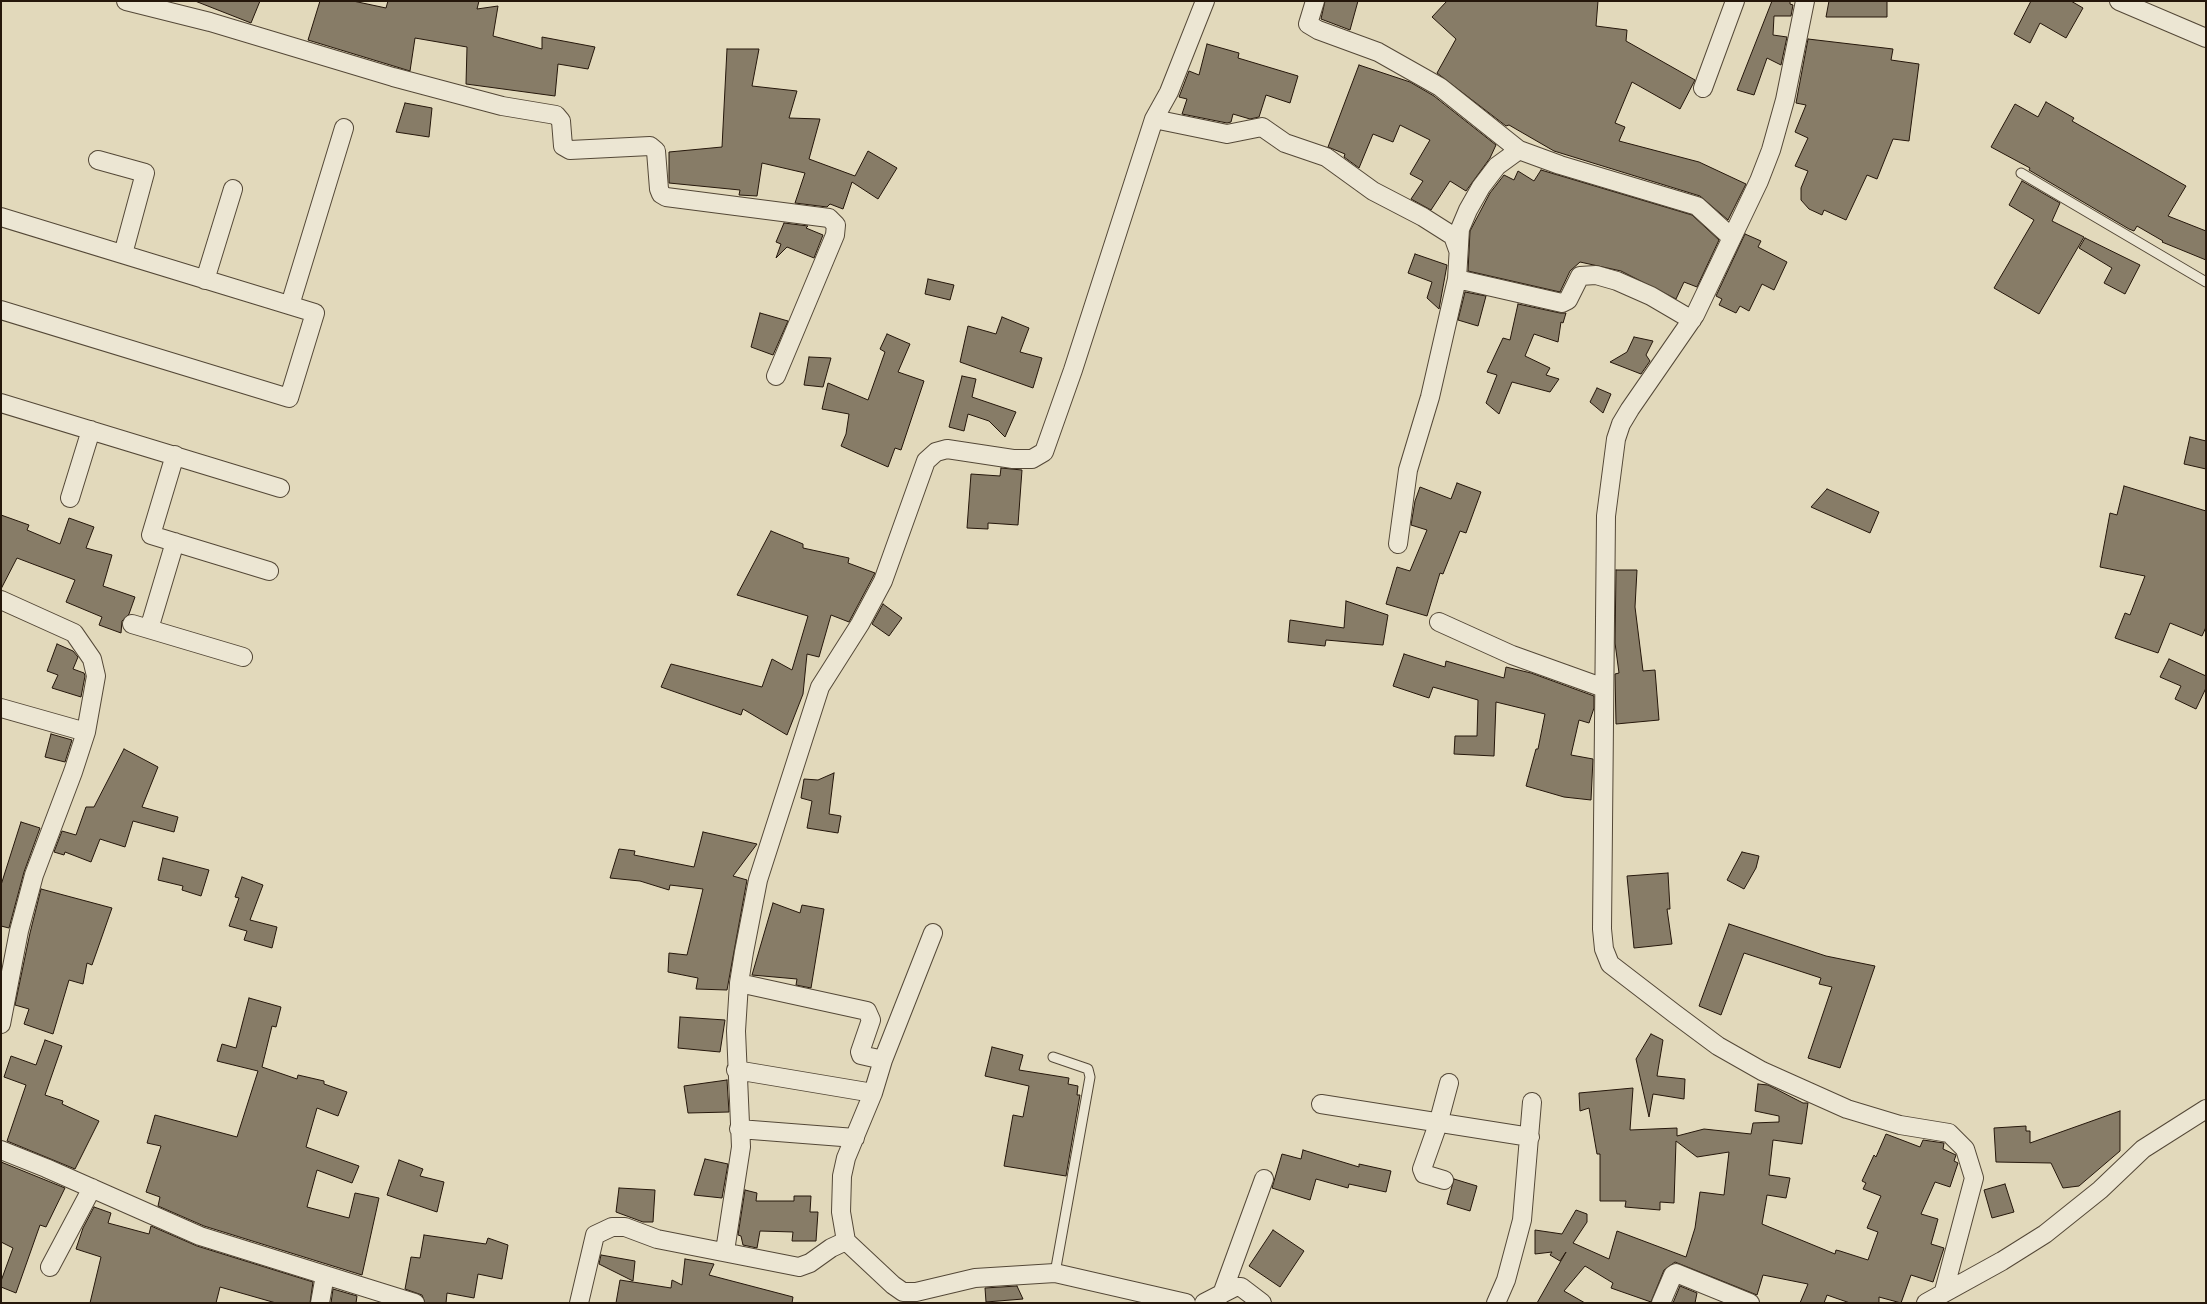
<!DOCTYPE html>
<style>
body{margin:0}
#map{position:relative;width:2207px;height:1304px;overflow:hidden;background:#e2d9bb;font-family:"IM FELL DW Pica",serif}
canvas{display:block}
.frame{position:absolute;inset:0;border:2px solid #25170b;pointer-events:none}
</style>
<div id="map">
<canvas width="2207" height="1304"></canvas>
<div class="frame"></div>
</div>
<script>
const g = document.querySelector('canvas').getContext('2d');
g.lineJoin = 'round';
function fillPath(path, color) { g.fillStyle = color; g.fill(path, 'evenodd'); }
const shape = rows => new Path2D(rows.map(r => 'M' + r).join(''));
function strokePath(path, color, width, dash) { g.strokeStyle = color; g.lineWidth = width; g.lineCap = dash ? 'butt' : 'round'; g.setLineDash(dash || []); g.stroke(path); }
const building = shape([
 [195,1,260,1,251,23,195,1],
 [320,1,353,1,386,8,388,1,479,1,477,9,498,6,493,36,542,49,542,37,595,47,588,69,558,64,555,96,466,84,467,47,415,38,410,71,308,40,320,1],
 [1325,1,1358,1,1350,30,1321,19,1325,1],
 [1447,1,1598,1,1596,26,1627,30,1626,41,1695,80,1680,109,1632,82,1615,123,1625,127,1619,141,1699,162,1746,184,1728,220,1700,196,1554,151,1509,125,1506,126,1437,73,1456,39,1432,17,1447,1],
 [1772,1,1790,1,1790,4,1793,5,1791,16,1774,16,1773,35,1787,37,1781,65,1767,58,1754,95,1737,90,1772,1],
 [1829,1,1887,1,1887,17,1826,17,1829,1],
 [2031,1,2071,1,2083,8,2066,38,2040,23,2030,43,2014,34,2031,1],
 [1808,39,1893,49,1891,60,1919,64,1909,141,1893,139,1877,179,1867,175,1846,220,1824,210,1822,215,1809,209,1801,200,1801,188,1808,171,1795,166,1808,138,1795,132,1806,105,1796,103,1808,39],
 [1207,44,1239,53,1238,58,1298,76,1290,103,1266,95,1259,117,1250,119,1233,114,1231,122,1227,123,1182,114,1187,99,1179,97,1189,71,1199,75,1207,44],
 [727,49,759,49,752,86,797,91,789,118,820,119,809,159,855,176,868,151,897,168,878,199,852,182,843,209,830,204,827,207,795,203,805,173,762,163,757,196,739,195,740,190,669,183,669,152,722,147,727,49],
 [1359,65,1410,82,1434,96,1496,145,1490,158,1466,191,1450,181,1431,210,1411,199,1423,181,1410,174,1430,140,1400,125,1393,142,1373,134,1359,168,1344,157,1345,154,1328,147,1359,65],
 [2046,102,2074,118,2072,121,2186,186,2168,216,2206,231,2206,260,2162,242,2163,241,2137,226,2134,231,2129,229,2029,170,2030,168,1991,147,2015,104,2038,117,2046,102],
 [405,103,432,108,429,137,396,132,405,103],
 [1541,170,1692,215,1719,240,1697,287,1684,282,1676,299,1621,271,1580,262,1570,271,1560,292,1468,271,1470,231,1490,193,1504,175,1514,180,1518,171,1534,181,1541,170],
 [2022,181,2060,203,2052,221,2084,237,2039,314,1994,288,2034,220,2009,205,2022,181],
 [784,223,808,226,806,228,823,235,814,258,787,247,776,258,781,244,776,242,784,223],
 [1745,234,1761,241,1758,247,1787,262,1774,290,1762,284,1749,311,1740,306,1736,313,1719,305,1722,299,1716,296,1745,234],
 [2085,238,2140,265,2125,294,2104,283,2112,268,2079,248,2085,238],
 [1415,254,1447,265,1439,309,1427,298,1432,282,1408,273,1415,254],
 [928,279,954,285,950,300,925,294,928,279],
 [1465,292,1486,296,1478,326,1458,320,1465,292],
 [1518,304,1560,313,1566,313,1563,323,1561,322,1558,342,1534,334,1525,356,1550,368,1546,375,1559,379,1550,392,1512,382,1499,414,1486,403,1497,375,1487,372,1503,338,1510,340,1518,304],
 [760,313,788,321,773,355,751,347,760,313],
 [1002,317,1029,328,1020,352,1042,358,1033,388,960,362,968,326,996,334,1002,317],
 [887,334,910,344,898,372,924,381,901,450,895,448,888,467,841,446,846,434,849,414,822,409,828,383,868,400,885,352,880,349,887,334],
 [1634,337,1653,341,1646,355,1650,361,1641,374,1610,362,1627,352,1634,337],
 [809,357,831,358,823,387,804,385,809,357],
 [962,376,976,379,972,397,1016,412,1005,437,989,421,968,414,964,431,949,427,962,376],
 [1597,388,1611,394,1603,413,1590,402,1597,388],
 [2190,437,2206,441,2206,469,2184,464,2190,437],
 [1001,468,1022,470,1018,525,988,523,988,529,967,528,971,474,1000,476,1001,468],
 [1457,483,1481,492,1466,533,1460,531,1443,574,1440,573,1427,616,1386,604,1397,567,1410,571,1427,530,1411,525,1415,501,1420,487,1451,499,1457,483],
 [2124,486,2206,511,2206,627,2202,636,2170,623,2158,653,2115,638,2125,613,2130,615,2145,576,2100,567,2110,513,2117,515,2124,486],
 [1827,489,1879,512,1870,533,1811,507,1827,489],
 [1,515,29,525,27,530,60,544,69,518,94,527,86,548,112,555,103,586,135,597,129,614,122,621,121,633,99,625,102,617,66,602,75,580,17,558,1,589,1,515],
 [771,531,803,544,803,548,849,558,848,563,875,573,849,622,831,615,819,657,807,654,803,694,787,735,743,709,741,715,661,687,671,664,762,687,772,659,792,670,808,616,737,595,771,531],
 [1616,570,1637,570,1635,607,1643,671,1655,670,1659,720,1616,724,1615,674,1619,673,1615,643,1616,570],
 [1346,601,1388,615,1383,645,1326,640,1325,646,1288,642,1290,620,1344,628,1346,601],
 [883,604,902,618,889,636,872,624,883,604],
 [57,644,73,651,78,657,73,669,84,673,85,676,81,697,52,688,58,675,47,671,57,644],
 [1404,654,1445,667,1446,661,1504,678,1506,667,1531,673,1594,696,1594,708,1589,723,1579,720,1571,755,1593,759,1591,800,1564,797,1526,786,1536,749,1538,749,1545,714,1496,702,1494,756,1454,754,1455,736,1477,736,1478,700,1433,687,1429,698,1393,686,1404,654],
 [2169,659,2206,676,2206,688,2196,709,2175,699,2181,686,2160,677,2169,659],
 [51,734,72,740,65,762,45,757,51,734],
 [124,749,158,767,142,807,178,817,174,832,133,821,125,847,100,839,91,862,65,852,64,855,54,852,62,831,76,835,86,807,94,807,124,749],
 [834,773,829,814,841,816,838,833,807,828,812,801,801,798,804,779,818,780,834,773],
 [21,822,40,828,24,872,9,928,1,926,1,885,21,822],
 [703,832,757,844,733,876,747,880,727,990,696,989,698,978,668,972,669,953,687,955,703,889,670,885,669,890,640,881,610,878,619,849,635,851,634,855,694,867,703,832],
 [1742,852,1759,856,1756,868,1744,889,1727,880,1742,852],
 [163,858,209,870,201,896,182,890,183,886,158,880,163,858],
 [1668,873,1670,909,1667,909,1672,944,1634,948,1627,876,1668,873],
 [242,877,263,885,250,920,277,927,272,948,244,940,247,931,229,926,239,898,235,897,242,877],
 [41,889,112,908,92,965,87,963,83,984,69,980,53,1034,24,1024,29,1009,15,1005,30,933,41,889],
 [773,903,800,913,802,905,824,909,811,988,796,985,797,979,752,975,773,903],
 [1729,924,1826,956,1875,966,1840,1068,1808,1058,1832,987,1819,984,1821,978,1744,953,1721,1015,1699,1006,1729,924],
 [249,998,281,1007,276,1027,272,1026,262,1067,297,1079,298,1075,324,1081,324,1084,347,1092,338,1116,317,1108,306,1147,359,1166,352,1183,317,1170,307,1207,349,1218,355,1193,379,1198,362,1275,204,1226,158,1206,160,1197,146,1192,161,1146,147,1143,155,1115,237,1137,258,1071,217,1061,222,1044,236,1048,249,998],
 [680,1017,725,1020,720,1052,678,1048,680,1017],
 [1651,1034,1663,1040,1657,1076,1685,1079,1684,1099,1653,1094,1649,1117,1636,1059,1651,1034],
 [45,1040,62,1046,45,1095,63,1101,62,1104,99,1121,75,1169,7,1141,26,1085,4,1077,11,1056,36,1065,45,1040],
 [992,1047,1023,1055,1019,1070,1069,1078,1068,1084,1078,1086,1077,1095,1080,1095,1066,1176,1004,1166,1013,1115,1023,1117,1029,1086,985,1076,992,1047],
 [727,1080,729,1112,688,1113,684,1086,727,1080],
 [1758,1084,1768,1085,1803,1103,1808,1103,1802,1144,1773,1140,1769,1175,1790,1178,1786,1198,1767,1195,1762,1224,1835,1254,1836,1250,1840,1251,1868,1260,1878,1232,1867,1228,1881,1196,1863,1189,1866,1183,1862,1181,1874,1155,1876,1157,1886,1134,1920,1147,1923,1140,1944,1143,1943,1149,1956,1155,1954,1161,1958,1163,1950,1187,1935,1182,1921,1214,1938,1219,1931,1244,1944,1248,1933,1282,1911,1275,1901,1303,1879,1297,1879,1303,1850,1303,1827,1295,1824,1303,1800,1303,1808,1284,1763,1275,1757,1295,1675,1262,1664,1270,1651,1302,1611,1288,1613,1283,1585,1266,1564,1291,1585,1303,1537,1303,1566,1252,1560,1261,1550,1255,1552,1252,1535,1254,1535,1230,1562,1234,1576,1210,1587,1214,1587,1222,1573,1243,1609,1259,1617,1231,1686,1257,1695,1228,1700,1192,1724,1195,1729,1152,1697,1157,1676,1141,1674,1203,1660,1202,1660,1210,1625,1207,1626,1201,1600,1201,1600,1154,1597,1154,1589,1108,1580,1111,1579,1093,1633,1088,1630,1130,1677,1128,1677,1136,1704,1129,1751,1134,1753,1123,1779,1122,1779,1116,1755,1111,1758,1084],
 [2120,1111,2120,1151,2079,1186,2063,1188,2051,1163,1996,1162,1994,1128,2026,1126,2026,1131,2030,1131,2030,1143,2120,1111],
 [1303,1150,1359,1167,1359,1164,1391,1171,1386,1192,1349,1184,1348,1188,1316,1179,1310,1200,1272,1188,1282,1154,1301,1159,1303,1150],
 [705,1159,728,1164,722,1198,694,1195,705,1159],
 [399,1160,423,1169,420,1176,444,1182,437,1212,387,1195,399,1160],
 [1,1162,65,1188,46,1227,40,1225,16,1293,1,1287,1,1281,13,1248,1,1242,1,1162],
 [1454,1179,1477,1186,1470,1211,1447,1204,1454,1179],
 [2005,1184,2014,1212,1992,1218,1984,1190,2005,1184],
 [619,1188,655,1190,653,1222,643,1222,616,1212,619,1188],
 [745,1190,757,1193,756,1201,794,1201,794,1196,811,1196,810,1212,818,1212,816,1241,792,1241,793,1232,760,1231,757,1248,743,1245,741,1236,738,1235,745,1190],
 [94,1207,111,1213,108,1223,149,1234,151,1226,197,1246,313,1282,310,1303,276,1303,220,1287,216,1303,90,1303,101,1257,76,1249,83,1228,94,1207],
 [1273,1230,1304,1251,1280,1287,1249,1266,1273,1230],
 [424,1235,486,1244,488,1238,508,1245,502,1279,478,1274,474,1298,447,1293,446,1303,425,1303,422,1295,405,1289,411,1257,420,1258,424,1235],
 [601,1255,635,1261,633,1281,599,1264,601,1255],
 [685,1259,714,1264,709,1275,793,1297,792,1303,616,1303,620,1280,671,1288,672,1280,682,1285,685,1259],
 [1017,1286,1023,1299,986,1302,985,1288,1017,1286],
 [1680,1286,1697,1293,1695,1303,1673,1303,1680,1286],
 [333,1289,357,1296,356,1303,331,1303,333,1289]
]);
const lane = shape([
 [2021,173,2206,282],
 [1053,1057,1088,1069,1090,1077,1055,1273]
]);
const street = shape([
 [126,1,210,22,393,77,502,106,556,115,561,121,563,146,570,150,650,146,656,151,659,189,661,194,666,197,829,218,836,225,835,235,776,376],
 [1315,1,1308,24,1318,30,1378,52,1440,87,1519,150],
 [1805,1,1785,100,1771,150,1759,181,1695,315,1630,409,1621,424,1616,439,1606,516,1602,929,1604,949,1610,964,1675,1014,1718,1046,1762,1071,1847,1109,1900,1125,1949,1133,1965,1149,1974,1178,1944,1291],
 [2119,1,2206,38],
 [1703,88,1735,1],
 [1154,119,1227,134,1262,127,1285,143,1326,157,1373,191,1423,217,1453,236,1458,250],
 [98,160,145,173,123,254],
 [1,217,315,313,289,398,1,310],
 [1457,279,1562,303,1568,300,1580,276,1596,275,1617,281,1651,296,1692,320],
 [205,280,233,189],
 [290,305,344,128],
 [1,403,280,488],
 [175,455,151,535,269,571],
 [70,498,91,430],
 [1398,544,1408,470,1430,397,1457,279,1460,229,1468,210,1481,187,1497,166,1519,150,1560,165,1697,206,1731,237],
 [1,600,74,633,92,659,96,676,86,732,73,772,34,875,19,931,1,1024],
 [1439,622,1512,655,1604,688],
 [132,624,243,657],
 [149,629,175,542],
 [1,708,86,732],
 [739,983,867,1011,871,1020,860,1052,861,1055,883,1060],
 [736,1070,873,1093],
 [1321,1104,1530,1137],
 [739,1129,855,1138],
 [1,1150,46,1168,200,1236,415,1303],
 [1444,1180,1424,1174,1422,1169,1438,1124,1449,1083],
 [846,1241,841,1212,842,1176,846,1158,873,1093,883,1060,933,933],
 [725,1251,741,1147,736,1031,739,983,744,952,758,880,820,687,860,624,883,581,926,461,936,452,947,449,1013,459,1032,459,1044,452,1073,370,1154,119,1169,92,1205,1],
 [50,1267,92,1188],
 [1222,1294,1264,1179],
 [320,1303,325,1275],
 [579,1303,595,1235,612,1227,625,1227,657,1239,799,1267,810,1263,831,1248,846,1241,893,1285,903,1292,916,1292,975,1278,1055,1273,1186,1303],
 [1204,1303,1235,1287,1241,1287,1262,1303],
 [1496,1303,1506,1280,1522,1220,1532,1102],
 [1661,1303,1673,1275,1676,1273,1750,1303],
 [1926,1303,2002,1261,2045,1234,2100,1190,2143,1149,2206,1109]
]);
fillPath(building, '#877c67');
strokePath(building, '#25170b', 1);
strokePath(lane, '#544837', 11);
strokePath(street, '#544837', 20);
strokePath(lane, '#ece6d3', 9);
strokePath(street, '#ece6d3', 18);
</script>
